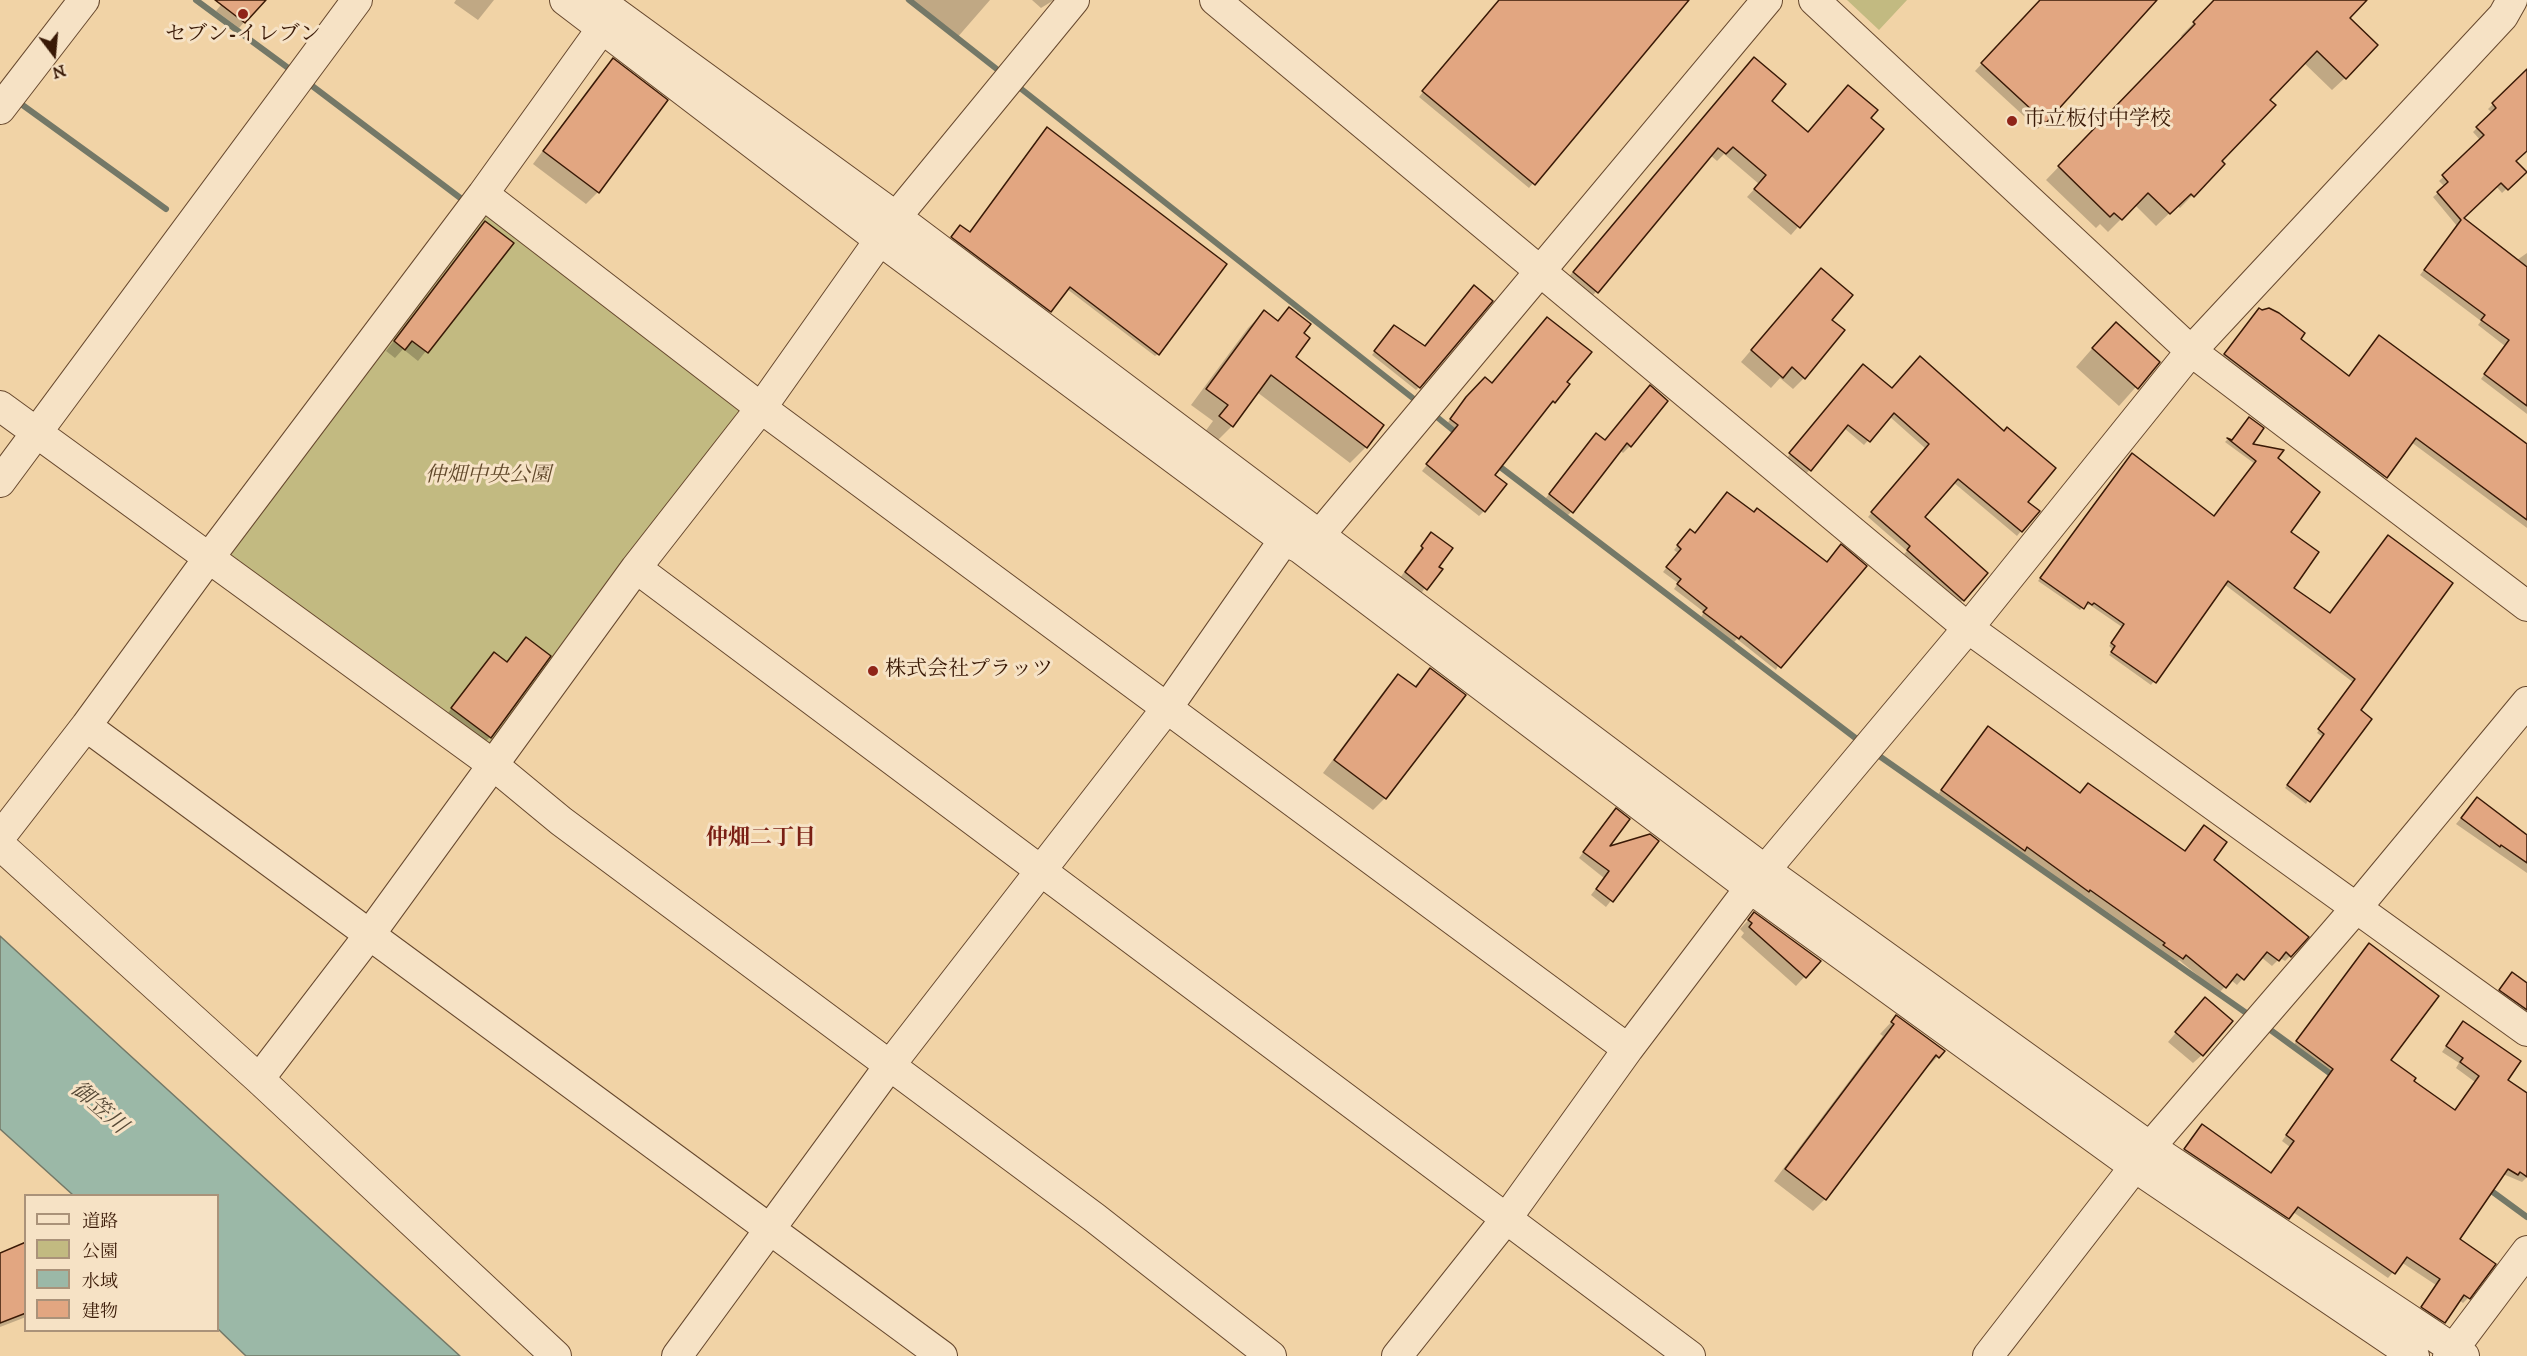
<!DOCTYPE html>
<meta charset="utf-8">
<style>
body{margin:0}
#map{position:relative;width:2527px;height:1356px;overflow:hidden;background:#f1d3a6;font-family:"IM FELL DW Pica","Noto Serif JP",serif}
canvas{display:block}
.legend{position:absolute;left:24px;top:1194px;width:195px;height:138px;box-sizing:border-box;background:#f6e2c5;border:2px solid #aa9279;margin:0;padding:8px 10px;list-style:none;font-size:18px;color:#391906}
.legend li{display:flex;align-items:center;gap:12px;height:30px}
.legend b{width:30px;border:2px solid #aa9279}
.north{position:absolute;left:24px;top:24px;width:60px;height:60px;-webkit-text-stroke:4px #f6e2c5;paint-order:stroke;rotate:164deg;font-size:16px;font-weight:700;line-height:24px;text-align:center;color:#391906}
.north::after{content:'';display:block;margin:auto;width:21px;height:27px;background:#391906;clip-path:polygon(50% 0,100% 100%,50% 72%,0 100%)}
</style>
<div id="map">
<canvas width="2527" height="1356"></canvas>
<ul class="legend">
<li><b style="height:8px;background:#f6e2c5"></b>道路</li>
<li><b style="height:16px;background:#c2ba81"></b>公園</li>
<li><b style="height:16px;background:#9bb8a7"></b>水域</li>
<li><b style="height:16px;background:#e2a681"></b>建物</li>
</ul>
<div class="north">N</div>
</div>
<script>
const g = document.querySelector('canvas').getContext('2d');
g.lineJoin = 'round';
function fillPath(path, color) { g.fillStyle = color; g.fill(path, 'evenodd'); }
const shape = rows => new Path2D(rows.map(r => 'M' + r).join(''));
function strokePath(path, color, width, dash) { g.strokeStyle = color; g.lineWidth = width; g.lineCap = dash ? 'butt' : 'round'; g.setLineDash(dash || []); g.stroke(path); }
function write(font, color, halo, rows, align = 'center') {
  g.font = font + ' "IM FELL DW Pica","Noto Serif JP",serif'; g.lineWidth = 6; g.setLineDash([]); g.textBaseline = 'middle'; g.strokeStyle = halo; g.fillStyle = color; for (const [text, x, y, turn = 0] of rows) {
    g.save(); g.translate(x, y); g.rotate((+turn || 0) * Math.PI / 180); g.textAlign = isNaN(turn) ? turn : align; if (halo) g.strokeText(text, 0, 0); g.fillText(text, 0, 0); g.restore();
  }
}
const green = shape([
 [1847,0,1907,0,1879,30],
 [485,209,743,405,487,752,227,558]
]);
const water = shape([
 [0,936,123,1049,460,1356,246,1356,218,1329,218,1196,73,1195,0,1129,0,936]
]);
const shadow = shape([
 [225,0,264,0,239,28,216,11],
 [456,0,494,0,478,20,454,3],
 [905,0,990,0,956,39],
 [1032,0,1054,0,1041,8],
 [1500,0,1688,0,1529,188,1419,97],
 [2041,0,2148,0,2038,129,1975,71],
 [2216,0,2365,0,2347,18,2345,78,2332,90,2304,63,2268,100,2220,161,2223,164,2180,208,2177,206,2156,226,2135,205,2108,232,2100,224,2096,228,2046,180,2183,38,2181,36],
 [613,60,598,192,586,204,533,164,601,72],
 [1746,67,1770,101,1807,134,1869,119,1882,129,1791,235,1747,197,1759,184,1724,154,1717,161,1710,155,1589,300,1566,280],
 [2522,76,2527,82,2527,149,2514,161,2524,172,2502,193,2496,186,2462,218,2517,260,2527,253,2527,414,2481,379,2505,346,2478,325,2481,321,2420,275,2457,226,2433,197,2445,187,2439,181,2481,141,2473,132,2492,113,2488,109],
 [1045,132,1158,354,1155,356,1067,289,1048,313,950,240,961,227,969,233],
 [485,223,512,243,418,361,403,349,395,358,386,351],
 [1810,281,1830,320,1804,378,1793,389,1780,378,1771,388,1741,362],
 [1289,309,1302,333,1294,357,1366,447,1350,463,1257,392,1232,426,1216,442,1204,433,1213,421,1191,405,1248,328,1264,312,1276,322],
 [2254,315,2299,339,2349,377,2527,446,2527,528,2411,442,2381,481,2220,359],
 [1391,330,1419,387,1416,390,1372,355],
 [2098,342,2158,362,2119,406,2076,367],
 [1859,370,2026,502,2021,531,2017,536,1953,482,1923,518,1963,600,1959,604,1904,554,1907,551,1868,517,1926,449,1889,416,1864,445,1844,428,1806,474,1787,458],
 [1565,383,1554,402,1547,406,1493,475,1484,511,1479,516,1422,471,1454,431,1446,425,1461,405,1491,384],
 [1650,387,1630,446,1623,453,1620,450,1571,512,1564,519,1542,503,1589,443,1605,442],
 [2227,440,2250,445,2276,458,2289,533,2292,588,2330,615,2386,540,2359,711,2306,804,2285,788,2323,737,2317,733,2354,683,2224,584,2151,685,2109,655,2113,650,2109,646,2122,627,2090,605,2085,605,2080,610,2038,581,2129,458,2214,518,2255,464,2225,442],
 [1431,534,1437,567,1421,594,1400,578],
 [1686,534,1826,564,1776,670,1737,639,1734,642,1701,617,1704,612,1674,589,1678,583,1663,572,1678,553,1674,550],
 [526,639,490,737,481,746,444,718,494,654,506,663],
 [1430,670,1385,798,1373,810,1323,773,1387,687,1399,676,1414,687],
 [1988,728,2079,795,2184,852,2204,827,2212,860,2290,956,2285,961,2280,958,2272,966,2261,957,2237,985,2231,980,2219,993,2179,960,2176,964,2159,952,2160,949,2083,895,2082,897,2021,853,2018,856,1936,797],
 [2477,799,2527,835,2527,873,2456,824],
 [1610,816,1606,848,1657,841,1606,907,1591,895,1604,878,1579,858],
 [1754,914,1819,961,1796,986,1741,937,1744,933,1740,929],
 [2364,951,2389,1061,2412,1082,2454,1112,2475,1082,2456,1068,2459,1063,2442,1052,2458,1029,2506,1080,2527,1095,2527,1177,2522,1182,2503,1174,2458,1239,2468,1298,2463,1303,2459,1300,2439,1327,2417,1313,2436,1285,2401,1262,2388,1278,2293,1212,2283,1223,2180,1155,2202,1126,2270,1174,2290,1147,2282,1141,2329,1075,2292,1047],
 [2507,979,2527,985,2527,1019,2495,996],
 [2197,1008,2202,1055,2193,1063,2168,1042],
 [1896,1017,1943,1051,1926,1069,1924,1067,1825,1199,1813,1211,1774,1181,1883,1036,1880,1034],
 [26,1244,26,1317,0,1327,0,1254]
]);
const stream = shape([
 [196,0,295,73],
 [909,0,1003,74],
 [307,82,463,200],
 [1015,84,1419,403],
 [17,101,166,209],
 [1432,413,1459,435],
 [1495,463,1862,743],
 [1875,753,2252,1017],
 [2265,1026,2335,1077],
 [2486,1187,2527,1217]
]);
const building = shape([
 [215,0,266,0,245,23,215,0],
 [1499,0,1689,0,1535,185,1422,91,1499,0],
 [2040,0,2157,0,2046,123,1981,63,2040,0],
 [2214,0,2367,0,2350,18,2378,45,2346,79,2317,51,2270,100,2276,105,2222,161,2225,164,2194,197,2191,194,2170,214,2148,193,2122,220,2114,213,2110,217,2058,166,2195,24,2193,22,2214,0],
 [1754,57,1786,84,1772,101,1808,132,1848,85,1878,110,1871,118,1884,129,1800,228,1754,189,1766,175,1733,147,1726,154,1718,148,1598,293,1573,272,1754,57],
 [613,58,668,100,599,193,543,151,613,58],
 [2527,69,2527,151,2516,161,2527,172,2508,190,2501,183,2464,218,2527,267,2527,406,2484,374,2509,340,2481,320,2485,315,2424,270,2461,220,2437,192,2448,182,2442,175,2484,135,2476,127,2496,108,2492,103,2527,69],
 [1047,127,1227,264,1159,355,1070,287,1051,312,951,237,960,225,970,232,1047,127],
 [485,221,514,243,428,353,412,341,405,350,394,341,485,221],
 [1821,268,1853,295,1832,320,1845,330,1805,379,1792,367,1783,378,1751,350,1821,268],
 [1474,285,1493,301,1420,388,1374,351,1394,325,1425,346,1474,285],
 [1289,307,1311,324,1304,333,1310,338,1296,357,1384,425,1367,448,1271,375,1233,427,1219,416,1228,405,1206,389,1264,310,1278,321,1289,307],
 [2259,308,2262,310,2269,308,2279,313,2305,333,2301,339,2349,376,2379,335,2527,444,2527,520,2416,438,2387,478,2224,354,2259,308],
 [1547,317,1592,352,1567,382,1570,384,1555,403,1553,401,1495,475,1507,484,1485,512,1426,464,1458,425,1450,419,1466,397,1485,377,1492,383,1547,317],
 [2116,322,2160,362,2138,389,2092,348,2116,322],
 [1920,356,2004,431,2007,427,2056,468,2028,502,2040,511,2022,532,1958,479,1925,517,1988,573,1964,601,1907,550,1910,546,1871,512,1929,444,1894,413,1870,442,1848,425,1811,471,1789,453,1863,364,1892,388,1920,356],
 [1650,385,1668,401,1631,447,1627,443,1573,513,1549,494,1596,433,1605,440,1650,385],
 [2249,417,2264,428,2253,444,2284,450,2278,458,2320,492,2291,532,2319,552,2294,588,2330,613,2388,535,2453,583,2361,710,2372,719,2310,802,2287,785,2324,734,2318,729,2355,679,2228,581,2156,683,2111,652,2115,646,2111,643,2124,624,2094,603,2092,605,2088,602,2084,609,2040,578,2132,453,2214,516,2256,461,2227,438,2232,440,2249,417],
 [1727,492,1754,512,1757,508,1827,562,1841,544,1867,566,1781,668,1741,636,1739,639,1703,612,1707,608,1677,584,1681,579,1666,567,1681,549,1677,545,1690,529,1695,533,1727,492],
 [1431,532,1453,548,1439,567,1443,569,1427,590,1405,572,1423,548,1421,546,1431,532],
 [526,637,551,656,491,738,451,708,494,652,507,662,526,637],
 [1430,668,1466,695,1386,799,1334,760,1398,674,1416,687,1430,668],
 [1988,726,2080,793,2088,783,2185,851,2204,825,2227,842,2214,860,2309,937,2291,957,2286,952,2279,961,2267,952,2244,980,2237,974,2226,988,2186,955,2183,959,2163,945,2165,943,2090,890,2089,892,2027,847,2025,851,1941,790,1988,726],
 [2477,797,2527,835,2527,863,2501,845,2500,847,2461,818,2477,797],
 [1616,808,1630,819,1610,846,1650,834,1659,841,1613,902,1596,889,1609,871,1583,852,1616,808],
 [1754,912,1821,961,1806,978,1749,927,1752,923,1748,920,1754,912],
 [2369,943,2439,996,2391,1060,2416,1078,2414,1081,2455,1110,2479,1076,2460,1062,2463,1058,2446,1046,2463,1021,2521,1061,2508,1080,2527,1093,2527,1177,2520,1172,2518,1175,2508,1169,2460,1239,2496,1264,2470,1299,2464,1295,2445,1323,2421,1307,2440,1279,2407,1257,2395,1274,2298,1207,2289,1219,2184,1149,2202,1124,2271,1173,2294,1141,2286,1135,2333,1069,2296,1041,2369,943],
 [2512,972,2527,983,2527,1010,2499,990,2512,972],
 [2205,997,2233,1021,2203,1056,2175,1032,2205,997],
 [1896,1015,1945,1051,1939,1058,1936,1055,1826,1200,1785,1169,1894,1024,1891,1022,1896,1015],
 [26,1242,26,1313,0,1323,0,1253,26,1242]
]);
const minor = shape([
 [565,0,881,241,1284,540,1300,548,1750,888,2135,1167,2414,1356],
 [598,0,896,217,1765,870,2150,1147,2464,1356],
 [1215,0,1968,628,2527,1031],
 [1814,0,2191,351,2527,606],
 [0,109,84,0],
 [483,194,761,408,1628,1049],
 [0,406,492,764,561,821,1095,1218,1271,1356],
 [0,482,357,0],
 [1303,545,1327,526,1767,0],
 [636,568,1690,1356],
 [86,726,942,1356],
 [0,837,86,726,208,559,483,194,603,27,612,10],
 [0,845,259,1079,556,1356],
 [259,1079,370,934,636,568,761,408,896,217,1074,0],
 [677,1356,890,1065,1167,708,1284,540],
 [1397,1356,1506,1219,1628,1049,1750,888,1968,628,2191,351,2503,16,2512,0],
 [1988,1356,2150,1147,2357,907,2527,702],
 [2448,1356,2527,1251]
]);
const markers = [
 [243,14,6,"#8f2418"],
 [2012,121,6,"#8f2418"],
 [873,671,6,"#8f2418"]
];
const poiNames = [
 ["セブン-イレブン",243,36,"center"],
 ["市立板付中学校",2024,121],
 ["株式会社プラッツ",885,671]
];
const parkNames = [
 ["仲畑中央公園",488,477]
];
const neighbourhoodNames = [
 ["仲畑二丁目",761,839]
];
const waterNames = [
 ["御笠川",98,1109,41]
];
fillPath(green, '#c2ba81');
fillPath(water, '#9bb8a7');
strokePath(water, '#747867', 1.5);
fillPath(shadow, '#0003');
strokePath(stream, '#747867', 6);
fillPath(building, '#e2a681');
strokePath(building, '#391906', 1.5);
strokePath(minor, '#67482e', 32);
strokePath(minor, '#f6e2c5', 30);
for (const [x, y, r, color] of markers) { const dot = new Path2D(); dot.arc(x, y, r, 0, 2 * Math.PI); g.fillStyle = color; g.fill(dot); strokePath(dot, '#f6e2c5', 2); }
write('21px', '#391906', '#f6e2c5', poiNames, 'left');
write('italic 21px', '#62492b', '#f6e2c5', parkNames);
write('bold 22px', '#7a1f14', '#f6e2c5', neighbourhoodNames);
write('italic 22px', '#564936', '#f6e2c5', waterNames);
</script>
